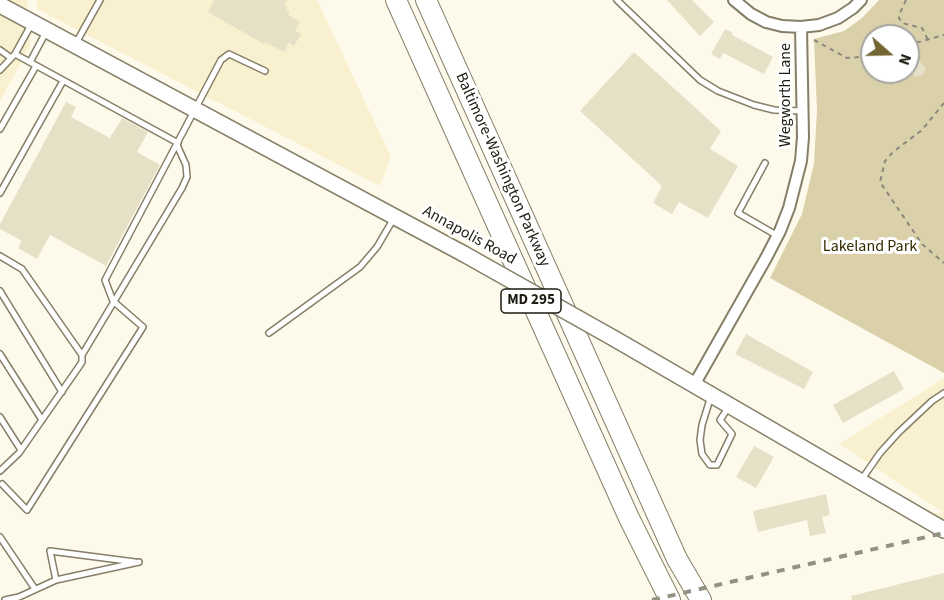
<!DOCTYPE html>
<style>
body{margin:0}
#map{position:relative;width:944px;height:600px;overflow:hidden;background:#fefaeb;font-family:"Source Sans 3",sans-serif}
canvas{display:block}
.north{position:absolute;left:860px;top:24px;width:60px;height:60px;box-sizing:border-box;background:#fff;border:2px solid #a5a4a0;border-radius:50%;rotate:110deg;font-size:16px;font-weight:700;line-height:24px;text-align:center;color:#1d1b12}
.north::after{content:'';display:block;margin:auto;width:21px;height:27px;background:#736633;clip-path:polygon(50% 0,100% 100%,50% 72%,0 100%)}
</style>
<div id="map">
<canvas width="944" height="600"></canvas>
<div class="north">N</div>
</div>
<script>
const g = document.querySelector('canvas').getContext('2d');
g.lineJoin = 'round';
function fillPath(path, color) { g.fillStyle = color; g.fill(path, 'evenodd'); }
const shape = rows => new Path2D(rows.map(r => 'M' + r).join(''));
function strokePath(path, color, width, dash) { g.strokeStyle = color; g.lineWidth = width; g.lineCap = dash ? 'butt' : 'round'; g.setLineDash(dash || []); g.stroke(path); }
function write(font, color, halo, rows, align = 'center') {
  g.font = font + ' "Source Sans 3",sans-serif'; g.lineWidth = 6; g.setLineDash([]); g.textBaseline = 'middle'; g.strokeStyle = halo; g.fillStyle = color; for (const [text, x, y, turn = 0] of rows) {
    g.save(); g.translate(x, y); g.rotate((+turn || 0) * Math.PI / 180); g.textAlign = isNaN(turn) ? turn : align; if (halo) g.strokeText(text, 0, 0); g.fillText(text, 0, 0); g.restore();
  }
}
const built = shape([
 [0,0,27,0,30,46,0,101],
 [37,0,317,0,391,157,380,186,37,9],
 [944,378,944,521,933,514,943,512,839,444]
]);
const green = shape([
 [879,0,944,0,944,373,770,278,802,214,814,164,817,111,814,39,844,31,862,18],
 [872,36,908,36,908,72,872,72]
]);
const building = shape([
 [214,0,287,0,284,5,288,7,286,10,290,12,288,15,300,22,295,31,301,34,294,46,289,43,284,52,265,42,264,44,208,12],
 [667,0,692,0,714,22,700,36],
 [725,29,733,33,732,35,773,57,764,74,723,53,720,59,711,54],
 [634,52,721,131,710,149,738,166,708,218,679,202,672,214,653,203,662,186,580,111],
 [920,62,926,68,923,75,915,77,910,71,912,63],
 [66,102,76,107,71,117,110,138,122,118,148,132,137,152,160,165,106,266,50,235,37,259,18,248,22,241,0,229,0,224],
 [746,334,813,372,804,389,735,354],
 [894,371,904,389,843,423,833,405],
 [754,446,774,457,756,488,736,477],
 [826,494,830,515,822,517,826,533,810,536,807,520,758,532,753,511],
 [944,573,944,600,852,600,851,596]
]);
const path = shape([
 [906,0,899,15,899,18,902,23,922,28,928,40],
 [814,40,847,58,872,56],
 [908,45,944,35],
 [944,103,922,130,893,152,885,161,880,182,922,244,944,263]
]);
const service = shape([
 [617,0,700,80,718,91,754,105,774,110,802,111],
 [76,43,100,0],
 [0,50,11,58],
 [15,54,178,143],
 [30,62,46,32],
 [0,70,15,54,31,25],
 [0,129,36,66],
 [765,163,738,213,778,236],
 [0,193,63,81],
 [0,256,22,269,82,355,82,362,78,368,19,453,0,471],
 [0,291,62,392],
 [269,333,360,267,377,247,394,218],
 [0,354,42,420],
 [82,355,182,188,187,177,186,165,177,145],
 [711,396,702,425,700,440,702,454,710,465,717,465,732,434,720,420,728,408],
 [0,417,21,450],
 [862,479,880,453,898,433,932,401,944,393],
 [2,484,27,510,143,327,113,301,105,280,221,60,229,54,265,71],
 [0,537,35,589],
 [56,580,50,551,135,562],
 [5,600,19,597,56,580,139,562]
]);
const minor = shape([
 [734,0,751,14,766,22,782,26,801,27,819,25,838,18,853,8,861,0],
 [694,385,766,258,780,231,789,208,801,161,803,137,801,27]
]);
const secondary = shape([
 [0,5,464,254],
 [615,339,944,530]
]);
const motorway = shape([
 [396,0,629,518,670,600],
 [426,0,677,559,701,600]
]);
const rail = shape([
 [652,600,944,533]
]);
const secondaryBridge = shape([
 [464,254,615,339]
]);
const shields = [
 [531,301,60]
];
const shieldNames = [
 ["MD 295",531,301]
];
const streetNames = [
 ["Wegworth Lane",786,95,-90],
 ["Baltimore-Washington Parkway",502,170,66],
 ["Annapolis Road",469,236,29]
];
const parkNames = [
 ["Lakeland Park",870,247]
];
fillPath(built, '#f9f0cf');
fillPath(green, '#dad0a9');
fillPath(building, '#e6e0c7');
strokePath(service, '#857f68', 8);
strokePath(minor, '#857f68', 14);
strokePath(secondary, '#857f68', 18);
strokePath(motorway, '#857f68', 22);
strokePath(path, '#8b887c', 2, [4.5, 4.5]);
strokePath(service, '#fff', 5);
strokePath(minor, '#fff', 10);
strokePath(secondary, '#fff', 15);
strokePath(motorway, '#fff', 20);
strokePath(rail, '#949184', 4, [8, 8]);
strokePath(secondaryBridge, '#857f68', 18, []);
strokePath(secondaryBridge, '#fff', 15);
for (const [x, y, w] of shields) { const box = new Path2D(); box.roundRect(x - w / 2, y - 12, w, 24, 4.5); g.fillStyle = '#fff'; g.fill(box); strokePath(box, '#1d1b12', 1.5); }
write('bold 15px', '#1d1b12', null, shieldNames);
write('16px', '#1d1b12', '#fff', streetNames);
write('16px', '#352b00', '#fff', parkNames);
</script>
